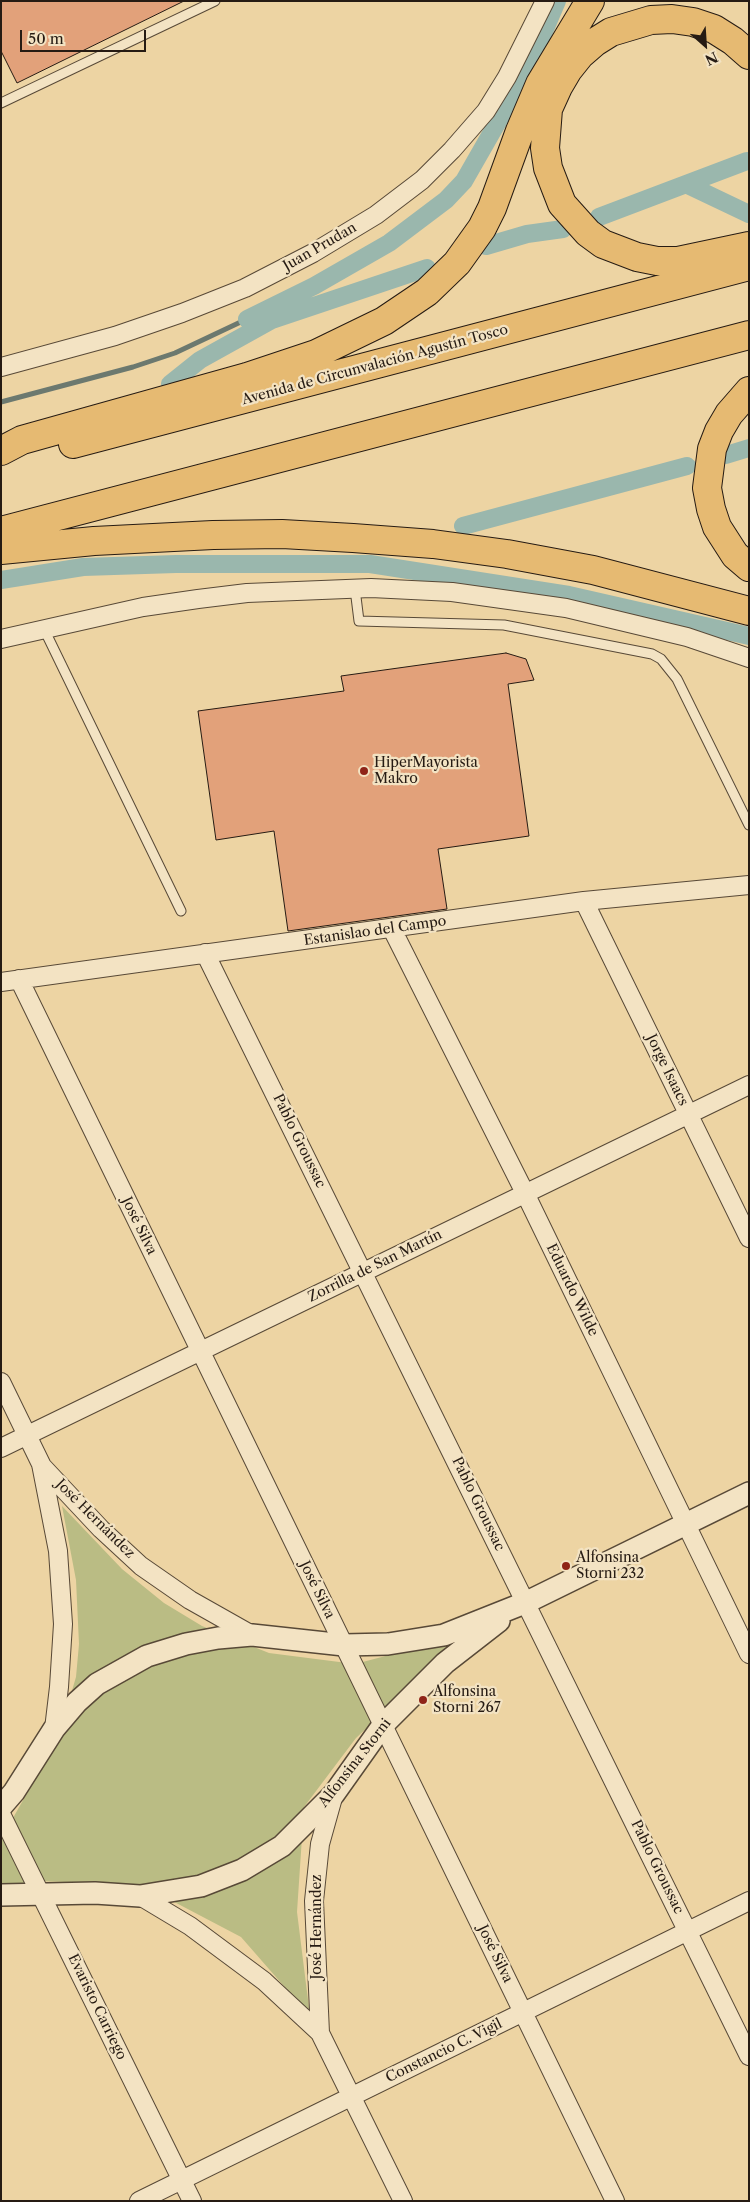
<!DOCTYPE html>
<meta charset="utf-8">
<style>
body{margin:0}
#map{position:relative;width:750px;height:2202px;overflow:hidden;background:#edd4a3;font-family:"Libre Caslon Text",serif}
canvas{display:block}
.frame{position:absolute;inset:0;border:2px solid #261b13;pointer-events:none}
.north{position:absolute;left:680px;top:20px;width:50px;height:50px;-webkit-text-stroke:4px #f3e3c3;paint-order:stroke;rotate:154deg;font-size:14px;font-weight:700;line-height:20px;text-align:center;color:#261b13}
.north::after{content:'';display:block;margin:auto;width:18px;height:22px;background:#261b13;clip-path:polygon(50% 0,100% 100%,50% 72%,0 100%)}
.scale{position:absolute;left:20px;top:30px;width:126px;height:22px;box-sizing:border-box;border:2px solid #261b13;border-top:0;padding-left:6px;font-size:15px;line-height:18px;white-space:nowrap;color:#261b13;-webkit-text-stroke:4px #f3e3c3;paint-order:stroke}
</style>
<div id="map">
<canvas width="750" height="2202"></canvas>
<div class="frame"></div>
<div class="north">N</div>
<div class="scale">50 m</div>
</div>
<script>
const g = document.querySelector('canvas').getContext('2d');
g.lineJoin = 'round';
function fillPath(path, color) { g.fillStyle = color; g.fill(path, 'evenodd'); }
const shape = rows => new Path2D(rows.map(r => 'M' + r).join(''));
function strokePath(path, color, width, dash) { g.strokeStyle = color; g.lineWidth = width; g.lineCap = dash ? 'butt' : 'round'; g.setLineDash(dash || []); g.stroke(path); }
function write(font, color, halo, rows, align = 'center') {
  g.font = font + ' "Libre Caslon Text",serif'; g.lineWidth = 4.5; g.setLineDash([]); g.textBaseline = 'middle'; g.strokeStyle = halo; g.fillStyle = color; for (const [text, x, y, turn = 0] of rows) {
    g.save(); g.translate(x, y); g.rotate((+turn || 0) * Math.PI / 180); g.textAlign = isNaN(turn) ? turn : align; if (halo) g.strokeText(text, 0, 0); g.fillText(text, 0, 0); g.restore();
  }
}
const green = shape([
 [62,1506,122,1569,164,1603,202,1626,269,1653,355,1664,466,1635,356,1738,304,1807,297,1912,310,2016,241,1937,142,1885,38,1881,1,1887,1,1829,13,1818,58,1738,76,1677,79,1644,76,1580]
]);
const stream = shape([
 [1,402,133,367,175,353,247,319]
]);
const canal = shape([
 [688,185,749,214],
 [599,217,747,161],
 [486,246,527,234,563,229],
 [247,319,314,286,389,243,446,200,464,181,528,69,557,1],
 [170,384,200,360,272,320,427,268],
 [726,455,749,448],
 [463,526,687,466],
 [1,580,83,567,176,564,370,564,569,595,749,636]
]);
const building = shape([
 [1,1,184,1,17,83,1,51,1,1],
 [506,653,526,659,534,680,508,684,529,836,438,849,447,909,288,931,274,831,216,840,198,711,344,691,341,676,506,653]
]);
const service = shape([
 [1,103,215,1],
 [355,589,359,621,504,625,652,654,661,659,677,679,749,825],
 [44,629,181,911]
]);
const minor = shape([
 [1,367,115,336,182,313,245,288,313,253,376,215,422,180,452,150,486,111,507,77,545,1],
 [1,639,143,607,198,599,247,593,371,588,452,592,566,608,687,637,749,658],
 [584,901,749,1238],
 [392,929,525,1193,749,1654],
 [205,953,749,2056],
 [19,979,615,2201],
 [1,982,584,901,749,885],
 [1,1382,41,1464,58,1551,63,1624,59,1687,54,1729],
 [1,1448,749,1085],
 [41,1465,101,1529,141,1566,190,1600,252,1635],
 [1,1814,192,2201],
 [140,1896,190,1926,264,1981,320,2033,403,2201],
 [320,2033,314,1901,320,1844,334,1794],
 [139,2201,749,1901]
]);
const tertiary = shape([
 [1,1807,14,1792,54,1729,77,1702,97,1684,147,1656,186,1644,218,1638,252,1635,344,1645,388,1644,444,1635,527,1602,749,1493],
 [1,1895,95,1893,140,1896,201,1886,242,1870,282,1846,334,1794,383,1725,445,1663,499,1621]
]);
const motorway = shape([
 [749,55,733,41,714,29,693,22,672,19,651,20,611,32,595,42,580,55,568,70,558,87,548,109,545,148,548,168,562,204,588,233,603,244,637,257,657,261,678,261,749,246],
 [749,391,729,414,719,431,712,449,707,488,711,509,717,527,735,555,749,567],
 [73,444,749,266],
 [1,451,22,440,247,377,316,354,384,321,427,292,457,263,482,228,492,208,520,131,540,84,590,1],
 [1,531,749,335],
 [1,550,94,541,213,535,282,534,353,538,433,544,507,554,593,570,749,611]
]);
const markers = [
 [364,771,5,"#8f2418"],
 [566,1566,5,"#8f2418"],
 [423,1700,5,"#8f2418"]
];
const streetNames = [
 ["Juan Prudan",320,247,-30],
 ["Avenida de Circunvalación Agustín Tosco",375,365,-15],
 ["Estanislao del Campo",375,931,-8],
 ["Jorge Isaacs",667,1070,64],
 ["Pablo Groussac",299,1141,64],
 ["José Silva",139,1226,64],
 ["Zorrilla de San Martín",375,1266,-26],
 ["Eduardo Wilde",572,1290,64],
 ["Pablo Groussac",478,1504,64],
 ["José Hernández",95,1519,45],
 ["José Silva",317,1590,64],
 ["Alfonsina Storni",355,1763,-52],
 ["Pablo Groussac",657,1867,64],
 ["José Hernández",317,1927,-90],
 ["José Silva",495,1954,64],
 ["Evaristo Carriego",97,2007,64],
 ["Constancio C. Vigil",444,2051,-26]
];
const poiNames = [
 ["HiperMayorista",374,763],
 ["Makro",374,779],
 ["Alfonsina",576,1558],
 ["Storni 232",576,1574],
 ["Alfonsina",433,1692],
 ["Storni 267",433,1708]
];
fillPath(green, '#babc84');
strokePath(stream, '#6c796f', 5);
strokePath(canal, '#9ab7ad', 18);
fillPath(building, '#e2a17a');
strokePath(building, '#261b13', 1);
strokePath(service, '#584937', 11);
strokePath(minor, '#584937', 20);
strokePath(tertiary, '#584937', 24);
strokePath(motorway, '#261b13', 30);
strokePath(service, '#f3e3c3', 9);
strokePath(minor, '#f3e3c3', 18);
strokePath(tertiary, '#f3e3c3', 21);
strokePath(motorway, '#e6ba72', 28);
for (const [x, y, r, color] of markers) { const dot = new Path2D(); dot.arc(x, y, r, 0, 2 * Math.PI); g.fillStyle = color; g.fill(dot); strokePath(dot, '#f3e3c3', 2); }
write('14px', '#261b13', '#f3e3c3', streetNames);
write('14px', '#261b13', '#f3e3c3', poiNames, 'left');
</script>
